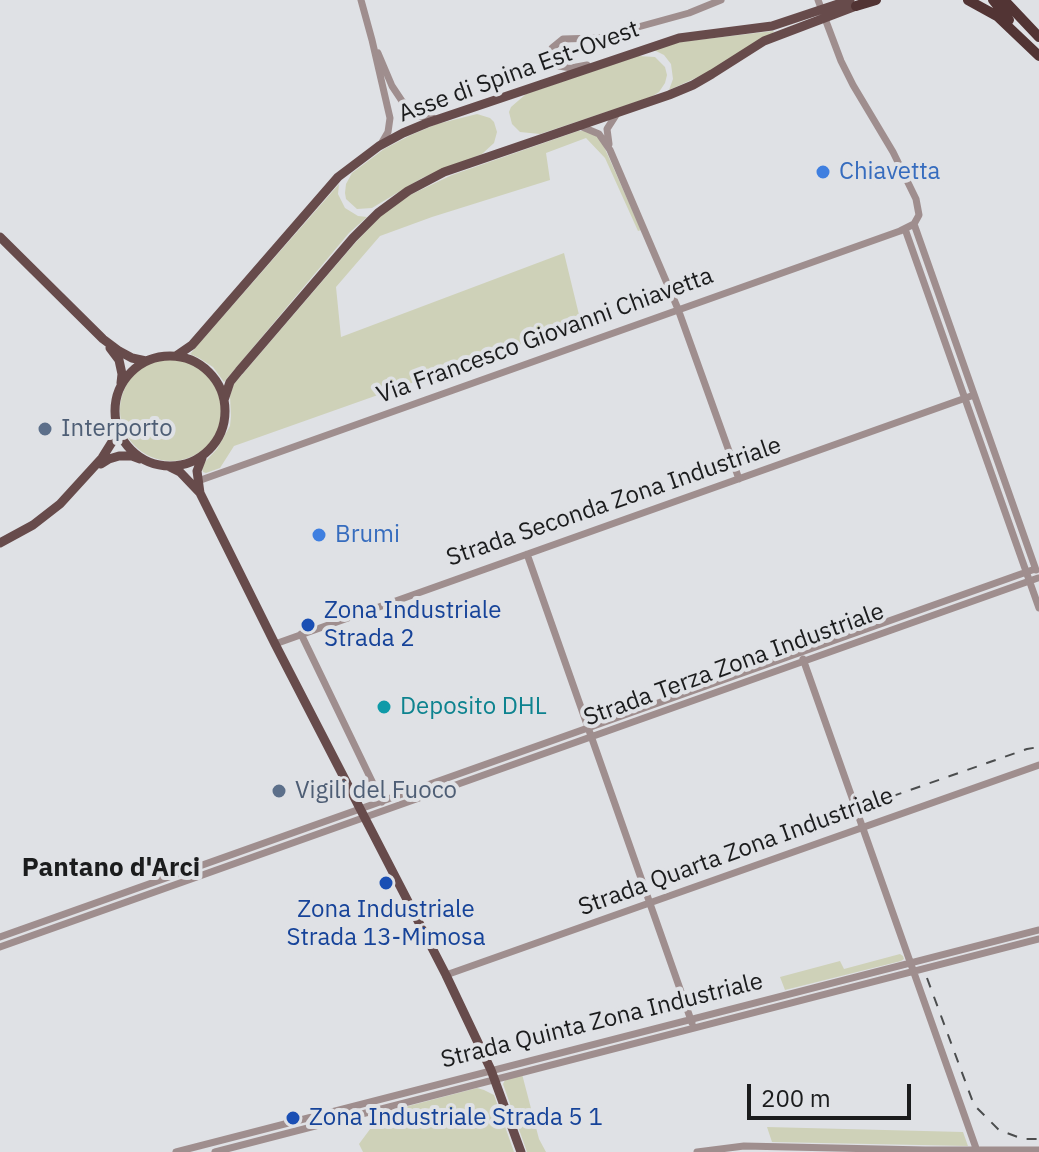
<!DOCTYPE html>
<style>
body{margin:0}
#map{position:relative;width:1039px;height:1152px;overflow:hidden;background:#dfe1e5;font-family:"IBM Plex Sans",sans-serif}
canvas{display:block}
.scale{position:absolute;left:747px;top:1084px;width:164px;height:36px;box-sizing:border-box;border:4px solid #1b1c1d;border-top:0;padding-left:10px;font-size:24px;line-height:28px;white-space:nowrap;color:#1b1c1d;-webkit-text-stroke:6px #dfe1e5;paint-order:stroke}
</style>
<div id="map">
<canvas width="1039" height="1152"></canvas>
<div class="scale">200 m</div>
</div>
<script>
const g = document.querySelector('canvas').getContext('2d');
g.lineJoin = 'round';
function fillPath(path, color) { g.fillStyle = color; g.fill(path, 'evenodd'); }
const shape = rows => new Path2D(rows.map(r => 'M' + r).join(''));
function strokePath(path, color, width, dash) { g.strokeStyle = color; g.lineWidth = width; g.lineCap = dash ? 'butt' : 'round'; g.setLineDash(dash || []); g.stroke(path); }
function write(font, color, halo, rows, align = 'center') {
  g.font = font + ' "IBM Plex Sans",sans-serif'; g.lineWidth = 8; g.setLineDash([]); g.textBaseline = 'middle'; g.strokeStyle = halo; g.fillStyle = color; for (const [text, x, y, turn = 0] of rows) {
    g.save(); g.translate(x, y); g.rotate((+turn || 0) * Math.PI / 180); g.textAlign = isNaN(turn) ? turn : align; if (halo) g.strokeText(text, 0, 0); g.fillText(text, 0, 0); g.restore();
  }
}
const green = shape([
 [773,31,774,32,709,72,669,90,673,79,671,64,664,55,654,50,680,42],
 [638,56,655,57,665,67,667,75,665,83,659,92,651,97,540,134,520,132,512,124,509,112,511,107,526,94],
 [477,114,490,118,494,122,497,132,494,143,482,154,422,178,372,208,357,209,346,199,345,193,346,184,352,173,384,149,411,135,437,124],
 [578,131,591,131,601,140,641,230,638,231,605,158,586,138,546,153,550,180,432,217,380,236,336,287,341,337,564,253,581,323,234,446,220,468,206,473,203,472,202,469,203,464,217,449,230,426,231,416,230,396,234,384,356,242,383,214,410,195,452,175],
 [339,184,338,194,345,208,358,216,367,217,349,233,224,382,213,367,199,358,190,354],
 '120 410a51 51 0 1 1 102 0a51 51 0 1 1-102 0Z',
 [900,954,903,956,904,959,901,961,785,990,780,977,840,961,844,969],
 [522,1074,539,1139,546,1152,527,1152,503,1084,505,1080],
 [477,1088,484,1090,494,1095,514,1152,363,1152,359,1144,382,1113],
 [767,1127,963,1132,968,1146,772,1142]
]);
const minor = shape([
 [361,0,372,40,390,118,388,132,381,144],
 [818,0,841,61,853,85,893,152,916,199,919,215,914,224],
 [378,53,392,86,402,101,417,116,433,118],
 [587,65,571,68,559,66,552,57,552,48,563,39,598,38,689,13,721,0],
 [580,126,599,134,610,150,678,309,739,479],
 [609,144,607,129,616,115],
 [914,224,1036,570],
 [905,229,1039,608],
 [198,481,900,231,914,224],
 [527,554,692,1023],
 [301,634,382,802],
 [275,644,974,395],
 [803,659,977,1151],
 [0,937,1035,569],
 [0,947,1038,578],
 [446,975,1039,765],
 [176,1152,1039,930],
 [215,1152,1039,939],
 [697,1152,744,1146,925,1150,1039,1150]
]);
const major = shape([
 [0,237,103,339,119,351,132,358,146,361],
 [110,348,119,360,122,374,121,383],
 '115 411a55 55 0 1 1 110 0a55 55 0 1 1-110 0Z',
 [176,356,192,345,338,177,379,146,403,133,427,123,679,38,772,26,850,0],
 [224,400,230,382,239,371,353,238,378,213,408,191,444,172,669,95,693,85,712,74,764,41,856,6],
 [101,464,109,459,119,456,132,456,140,459],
 [168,466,180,472,200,493,275,644,446,975,491,1070,521,1152],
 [200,493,197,471,202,458],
 [0,543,33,525,60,504,102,458,112,442,115,427]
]);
const highway = shape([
 [968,0,997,16,1039,56],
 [993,0,1009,20],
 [1004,0,1039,37],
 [856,6,876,0]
]);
const rail = shape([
 [873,803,1027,749,1039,747],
 [927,978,974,1105,999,1130,1023,1139,1039,1139]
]);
const markers = [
 [823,172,8,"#3f7fe0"],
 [45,429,8,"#5c6f8a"],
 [319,535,8,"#3f7fe0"],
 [308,625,8,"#1a4fb4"],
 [384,707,8,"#0f9aa8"],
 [279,791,8,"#5c6f8a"],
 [386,883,8,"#1a4fb4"],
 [293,1118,8,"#1a4fb4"]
];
const streetNames = [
 ["Asse di Spina Est-Ovest",519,72,-20],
 ["Via Francesco Giovanni Chiavetta",545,336,-20],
 ["Strada Seconda Zona Industriale",614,502,-19],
 ["Strada Terza Zona Industriale",734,665,-20],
 ["Strada Quarta Zona Industriale",736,852,-20],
 ["Strada Quinta Zona Industriale",602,1021,-14]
];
const shopNames = [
 ["Chiavetta",839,172],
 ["Brumi",335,535]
];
const serviceNames = [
 ["Interporto",61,429],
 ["Vigili del Fuoco",295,791]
];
const transitNames = [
 ["Zona Industriale",324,611],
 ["Strada 2",324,639],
 ["Zona Industriale",386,910,"center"],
 ["Strada 13-Mimosa",386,938,"center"],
 ["Zona Industriale Strada 5 1",309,1118]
];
const cultureNames = [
 ["Deposito DHL",400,707]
];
const neighbourhoodNames = [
 ["Pantano d'Arci",111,868]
];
fillPath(green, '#ced1b8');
strokePath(minor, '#9f8e8e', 7);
strokePath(major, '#674b4b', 9);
strokePath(highway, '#523434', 10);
strokePath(rail, '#4b4d4e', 2, [10, 10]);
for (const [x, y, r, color] of markers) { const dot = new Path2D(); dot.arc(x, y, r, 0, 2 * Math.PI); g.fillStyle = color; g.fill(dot); strokePath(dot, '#dfe1e5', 3); }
write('24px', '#1b1c1d', '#dfe1e5', streetNames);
write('24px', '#366cbe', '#dfe1e5', shopNames, 'left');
write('24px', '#4e5e75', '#dfe1e5', serviceNames, 'left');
write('24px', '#164399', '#dfe1e5', transitNames, 'left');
write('24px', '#0d838f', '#dfe1e5', cultureNames, 'left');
write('bold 26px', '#1b1c1d', '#dfe1e5', neighbourhoodNames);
</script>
